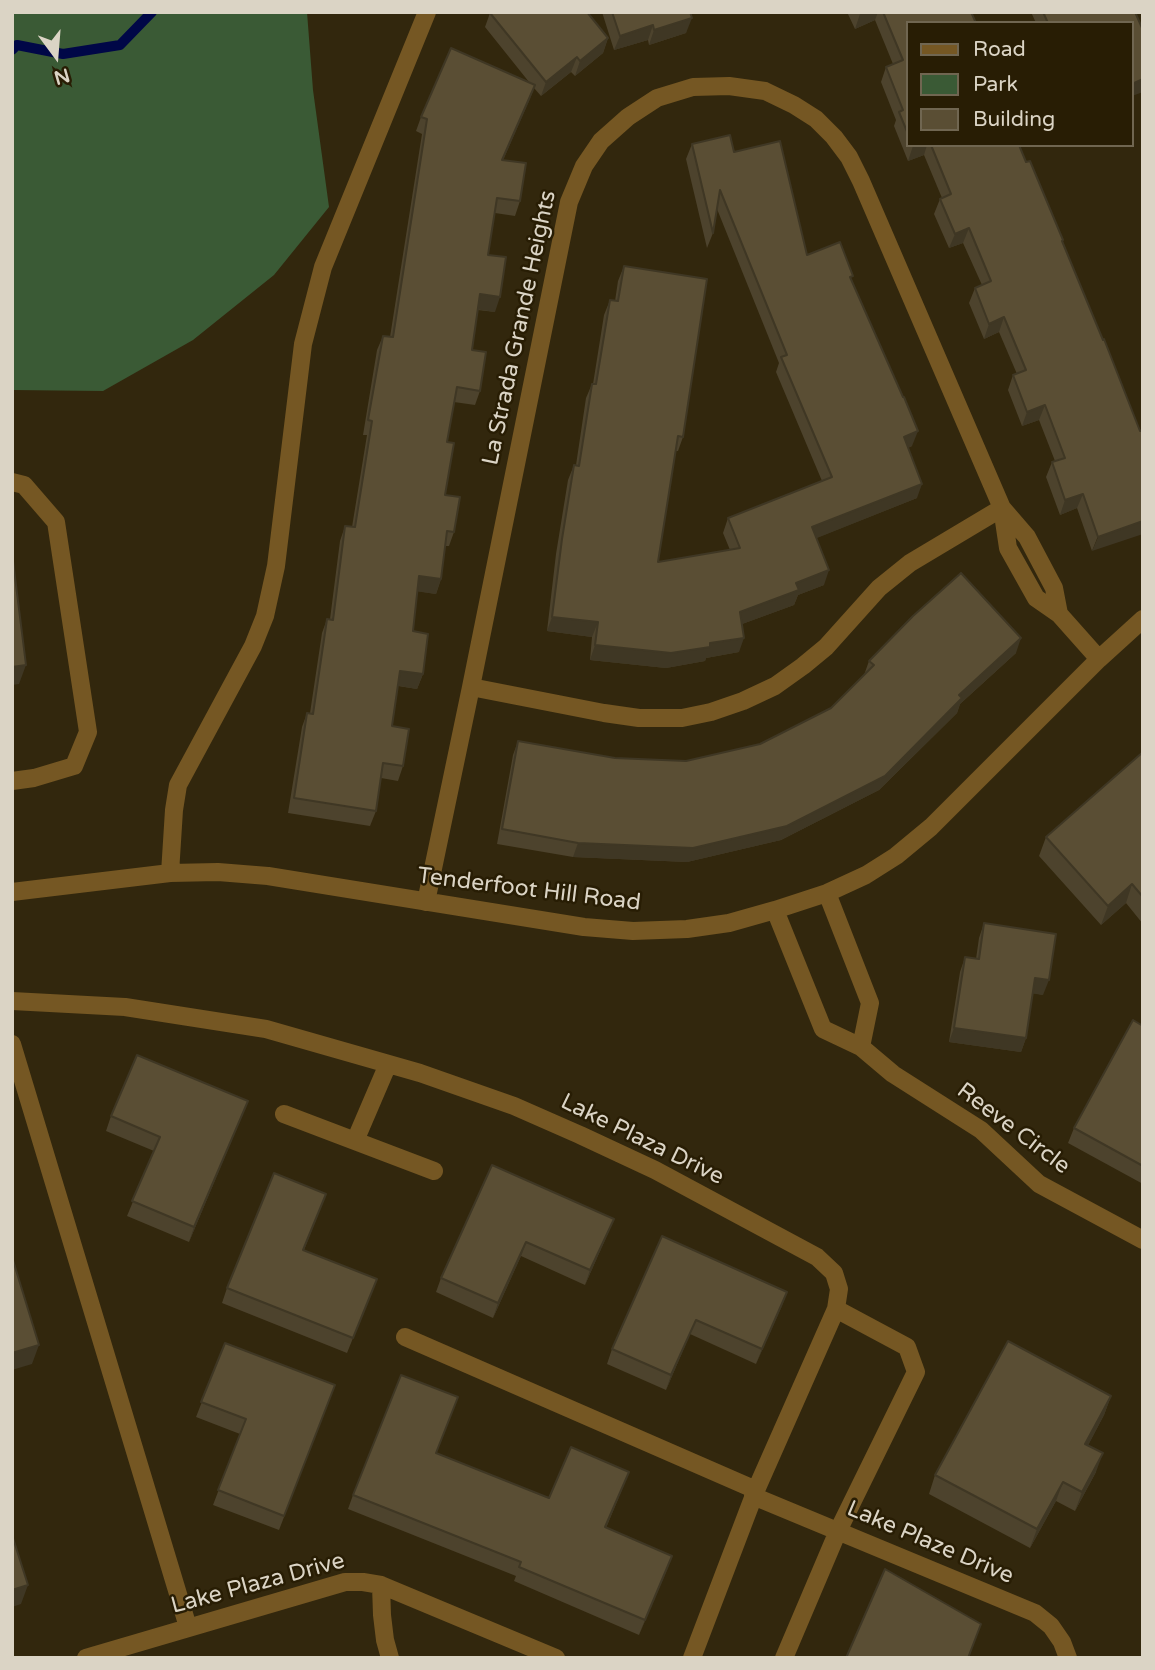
<!DOCTYPE html>
<style>
body{margin:0}
#map{position:relative;width:1155px;height:1670px;overflow:hidden;background:#32270d;font-family:"Varela Round",sans-serif}
canvas{display:block}
.frame{position:absolute;inset:0;border:14px solid #dbd4c5;pointer-events:none}
.legend{position:absolute;left:906px;top:21px;width:228px;height:126px;box-sizing:border-box;background:#281d04;border:2px solid #706651;margin:0;padding:9px 12px;list-style:none;font-size:21px;color:#dbd4c5}
.legend li{display:flex;align-items:center;gap:14px;height:35px}
.legend b{width:35px;border:2px solid #706651}
.north{position:absolute;left:21px;top:21px;width:70px;height:70px;-webkit-text-stroke:5px #281d04;paint-order:stroke;rotate:164deg;font-size:19px;font-weight:700;line-height:28px;text-align:center;color:#dbd4c5}
.north::after{content:'';display:block;margin:auto;width:24px;height:32px;background:#dbd4c5;clip-path:polygon(50% 0,100% 100%,50% 72%,0 100%)}
</style>
<div id="map">
<canvas width="1155" height="1670"></canvas>
<div class="frame"></div>
<ul class="legend">
<li><b style="height:9px;background:#755723"></b>Road</li>
<li><b style="height:19px;background:#3a5a35"></b>Park</li>
<li><b style="height:19px;background:#5a4e34"></b>Building</li>
</ul>
<div class="north">N</div>
</div>
<script>
const g = document.querySelector('canvas').getContext('2d');
g.lineJoin = 'round';
function fillPath(path, color) { g.fillStyle = color; g.fill(path, 'evenodd'); }
const shape = rows => new Path2D(rows.map(r => 'M' + r).join(''));
function strokePath(path, color, width, dash) { g.strokeStyle = color; g.lineWidth = width; g.lineCap = dash ? 'butt' : 'round'; g.setLineDash(dash || []); g.stroke(path); }
function write(font, color, halo, rows, align = 'center') {
  g.font = font + ' "Varela Round",sans-serif'; g.lineWidth = 5; g.setLineDash([]); g.textBaseline = 'middle'; g.strokeStyle = halo; g.fillStyle = color; for (const [text, x, y, turn = 0] of rows) {
    g.save(); g.translate(x, y); g.rotate((+turn || 0) * Math.PI / 180); g.textAlign = isNaN(turn) ? turn : align; if (halo) g.strokeText(text, 0, 0); g.fillText(text, 0, 0); g.restore();
  }
}
const green = shape([
 [12,12,307,12,313,90,329,207,274,275,193,340,103,391,12,390]
]);
const stream = shape([
 [12,50,17,45,63,54,120,45,152,12]
]);
const minor = shape([
 [12,482,24,485,56,522,88,732,74,766,34,778,12,781],
 [1002,508,1027,537,1054,588,1059,614],
 [471,687,604,713,639,718,682,718,711,712,743,701,775,686,803,666,826,647,879,588,910,563,1002,508],
 [170,873,174,810,178,785,253,646,265,616,276,566,303,344,323,267,427,12],
 [12,892,170,873,218,872,268,876,584,927,633,931,687,929,729,923,775,910,827,893,866,875,896,856,931,827,1099,659,1143,619],
 [827,893,870,1003,861,1047],
 [426,902,471,687,569,202,584,166,601,141,628,117,657,98,693,87,729,86,765,91,794,105,816,119,834,137,849,157,861,181,1002,508,1008,548,1036,598,1059,614,1099,659],
 [775,910,823,1029,861,1047,893,1074,981,1130,1039,1184,1143,1240],
 [12,1001,125,1007,266,1029,420,1073,514,1106,580,1135,655,1170,817,1257,834,1273,839,1289,836,1309,756,1490,692,1658],
 [12,1044,188,1627],
 [284,1114,434,1171],
 [355,1141,388,1064],
 [405,1337,756,1490],
 [753,1496,1035,1613,1051,1626,1062,1642,1068,1658],
 [381,1585,382,1615,385,1640,390,1658],
 [86,1658,345,1582,363,1582,381,1585,556,1658],
 [784,1658,838,1531,916,1372,907,1347,836,1309]
]);
const wall = shape([
 [602,12,690,12,686,33,649,45,648,40,614,50],
 [847,12,971,12,908,23,908,145,1019,145,1026,162,1063,240,1063,242,1140,431,1092,551,1077,508,1060,515,1046,477,1052,462,1055,461,1039,420,1022,426,1008,390,1013,375,1017,374,999,332,984,339,969,303,975,288,982,285,963,243,949,248,934,214,940,199,942,198,924,155,908,161,894,126,896,120,881,82,886,67,893,64,875,20,855,29],
 [1031,12,1135,12,1132,23,1036,23],
 [490,13,608,38,603,53,575,76,571,72,541,96,534,88,503,160,520,201,515,216,495,213,488,255,495,312,478,310,472,350,480,391,475,405,454,402,447,442,445,495,454,532,449,546,445,546,441,579,436,594,417,591,413,631,423,674,417,689,398,686,392,726,403,766,398,781,381,778,376,811,370,826,288,813,302,727,307,713,310,713,322,633,327,619,330,619,340,541,345,526,352,527,367,435,363,435,377,350,383,336,390,337,422,134,416,131,421,117,529,82,485,27],
 [692,144,734,152,807,255,852,280,912,446,908,448,917,498,816,538,824,585,798,595,794,605,742,624,739,652,706,658,705,661,666,668,590,660,592,637,547,631,556,554,568,480,574,465,576,465,586,398,592,384,593,384,604,315,610,300,615,301,618,281,624,266,683,437,678,451,676,451,658,562,730,550,723,533,728,518,822,481,776,372,779,363,717,209,713,233,707,248,686,159],
 [1016,653,960,704,957,713,879,790,781,840,687,862,573,857,497,844,513,755,518,741,615,758,686,761,760,744,831,708,864,675,869,661],
 [1143,752,1143,924,1126,903,1101,925,1039,856,1046,837],
 [984,923,1043,995,1033,993,1026,1038,1021,1052,949,1042,960,972,965,957,976,959,979,938],
 [1143,1026,1143,1184,1068,1143,1074,1128],
 [248,1101,189,1242,127,1216,154,1151,106,1131,111,1116],
 [492,1165,608,1233,585,1285,521,1256,493,1318,436,1292,441,1278],
 [326,1194,304,1250,371,1293,347,1353,222,1303,227,1288],
 [662,1236,787,1292,756,1364,690,1334,666,1390,607,1364,612,1349],
 [225,1343,335,1385,279,1530,213,1505,240,1434,196,1417],
 [1111,1396,1104,1415,1088,1445,1096,1472,1075,1511,1056,1501,1030,1548,929,1494,935,1475],
 [436,1453,549,1498,623,1487,606,1528,672,1556,639,1635,514,1581,516,1576,348,1509,353,1495]
]);
const shadedWall = shape([
 [864,12,878,12,875,20,855,29,860,14],
 [692,18,686,33,649,45,654,30],
 [653,25,648,40,614,50,620,36],
 [608,38,603,53,575,76,580,61],
 [577,57,571,72,541,96,546,82],
 [1143,79,1143,92,1132,96,1132,84],
 [535,85,530,99,497,174,502,160],
 [916,145,927,145,924,155,908,161,913,146],
 [969,228,963,243,949,248,955,234],
 [480,294,500,297,495,312,475,309],
 [1004,317,999,332,984,339,989,324],
 [1045,405,1039,420,1022,426,1027,412],
 [918,431,912,446,898,452,904,437],
 [922,484,917,498,807,542,812,527],
 [1083,494,1077,508,1060,515,1065,500],
 [1143,521,1143,534,1092,551,1098,537],
 [829,570,824,585,798,595,794,605,734,627,740,612,796,583],
 [419,576,441,579,436,594,414,591],
 [552,617,598,622,592,637,547,631],
 [744,638,739,652,706,658,705,661,666,668,590,660,595,645,710,643],
 [1021,638,1016,653,960,704,957,713,879,790,781,840,687,862,573,857,578,843,959,695],
 [26,665,19,684,12,685,12,667],
 [400,671,423,674,417,689,394,685],
 [1132,884,1126,903,1101,925,1108,906],
 [1035,978,1049,980,1043,995,1029,993],
 [954,1028,1026,1038,1021,1052,949,1042],
 [248,1101,242,1116,189,1242,194,1227],
 [614,1219,608,1233,585,1285,590,1270],
 [526,1242,521,1256,493,1318,498,1303],
 [787,1292,782,1306,756,1364,762,1349],
 [696,1320,666,1390,671,1375],
 [39,1345,32,1364,12,1370,12,1353],
 [1111,1396,1104,1415,1079,1463,1085,1444],
 [1103,1453,1096,1472,1075,1511,1082,1492],
 [629,1472,623,1487,599,1542,605,1527],
 [1063,1482,1056,1501,1030,1548,1037,1529],
 [672,1556,667,1570,639,1635,645,1620],
 [28,1585,21,1604,12,1607,12,1590]
]);
const building = shape([
 [491,12,587,12,608,38,580,61,577,57,546,82,490,13,491,12],
 [612,12,690,12,692,18,654,30,653,25,620,36,612,12],
 [883,12,971,12,976,23,908,23,908,134,899,112,903,110,886,67,903,60,883,12],
 [1043,12,1135,12,1143,30,1143,79,1132,84,1132,23,1048,23,1043,12],
 [451,48,535,85,502,160,526,163,520,201,497,198,488,255,506,257,500,297,480,294,472,350,486,352,480,391,457,387,447,442,454,443,445,495,460,497,454,532,447,531,441,579,419,576,413,631,428,634,423,674,400,671,392,726,409,729,403,766,383,763,376,811,294,798,307,713,313,714,327,619,333,620,345,526,355,527,372,421,368,420,383,336,393,337,427,119,421,117,451,48],
 [730,135,734,152,780,141,807,255,840,242,853,276,850,277,903,397,904,397,918,431,904,437,922,484,812,527,829,570,796,583,799,590,740,612,744,638,710,643,710,647,671,653,595,645,598,622,552,617,562,539,574,465,579,466,592,384,596,384,610,300,618,301,624,266,707,279,683,437,678,436,658,562,740,548,728,518,832,477,781,357,787,355,720,190,713,233,692,144,730,135],
 [931,145,1019,145,1026,162,1030,161,1063,240,1062,241,1103,340,1104,339,1140,431,1143,430,1143,521,1098,537,1083,494,1065,500,1052,462,1065,458,1045,405,1027,412,1013,375,1026,370,1004,317,989,324,975,288,991,281,969,228,955,234,940,199,951,194,931,145],
 [12,561,13,561,26,665,12,667,12,561],
 [961,573,1021,638,959,695,962,698,885,776,787,826,693,848,578,843,502,829,518,741,615,758,686,761,760,744,831,708,874,665,869,661,913,616,961,573],
 [1143,752,1143,897,1132,884,1108,906,1046,837,1143,752],
 [984,923,1056,934,1049,980,1035,978,1026,1038,954,1028,965,957,979,959,984,923],
 [1133,1020,1143,1026,1143,1166,1074,1128,1133,1020],
 [137,1055,248,1101,194,1227,132,1201,160,1137,111,1116,137,1055],
 [492,1165,614,1219,590,1270,526,1242,498,1303,441,1278,492,1165],
 [274,1173,326,1194,303,1250,377,1279,353,1338,227,1288,274,1173],
 [662,1236,787,1292,762,1349,696,1320,671,1375,612,1349,662,1236],
 [12,1257,39,1345,12,1353,12,1257],
 [1008,1341,1111,1396,1085,1444,1103,1453,1082,1492,1063,1482,1037,1529,935,1475,1008,1341],
 [225,1343,335,1385,284,1516,218,1490,246,1419,201,1402,225,1343],
 [401,1375,458,1397,436,1453,549,1498,571,1447,629,1472,605,1527,672,1556,645,1620,519,1567,521,1562,353,1495,401,1375],
 [12,1535,28,1585,12,1590,12,1535],
 [885,1569,981,1624,968,1658,846,1658,885,1569]
]);
const streetNames = [
 ["La Strada Grande Heights",520,328,-78],
 ["Tenderfoot Hill Road",529,890,7],
 ["Reeve Circle",1013,1129,37],
 ["Lake Plaza Drive",642,1140,26],
 ["Lake Plaze Drive",930,1543,23],
 ["Lake Plaza Drive",258,1584,-15]
];
fillPath(green, '#3a5a35');
strokePath(stream, '#000747', 10);
strokePath(minor, '#755723', 18);
fillPath(wall, '#4d432d');
fillPath(shadedWall, '#3f3724');
fillPath(building, '#5a4e34');
strokePath(building, '#3f3724', 2);
write('23px', '#dbd4c5', '#281d04', streetNames);
</script>
